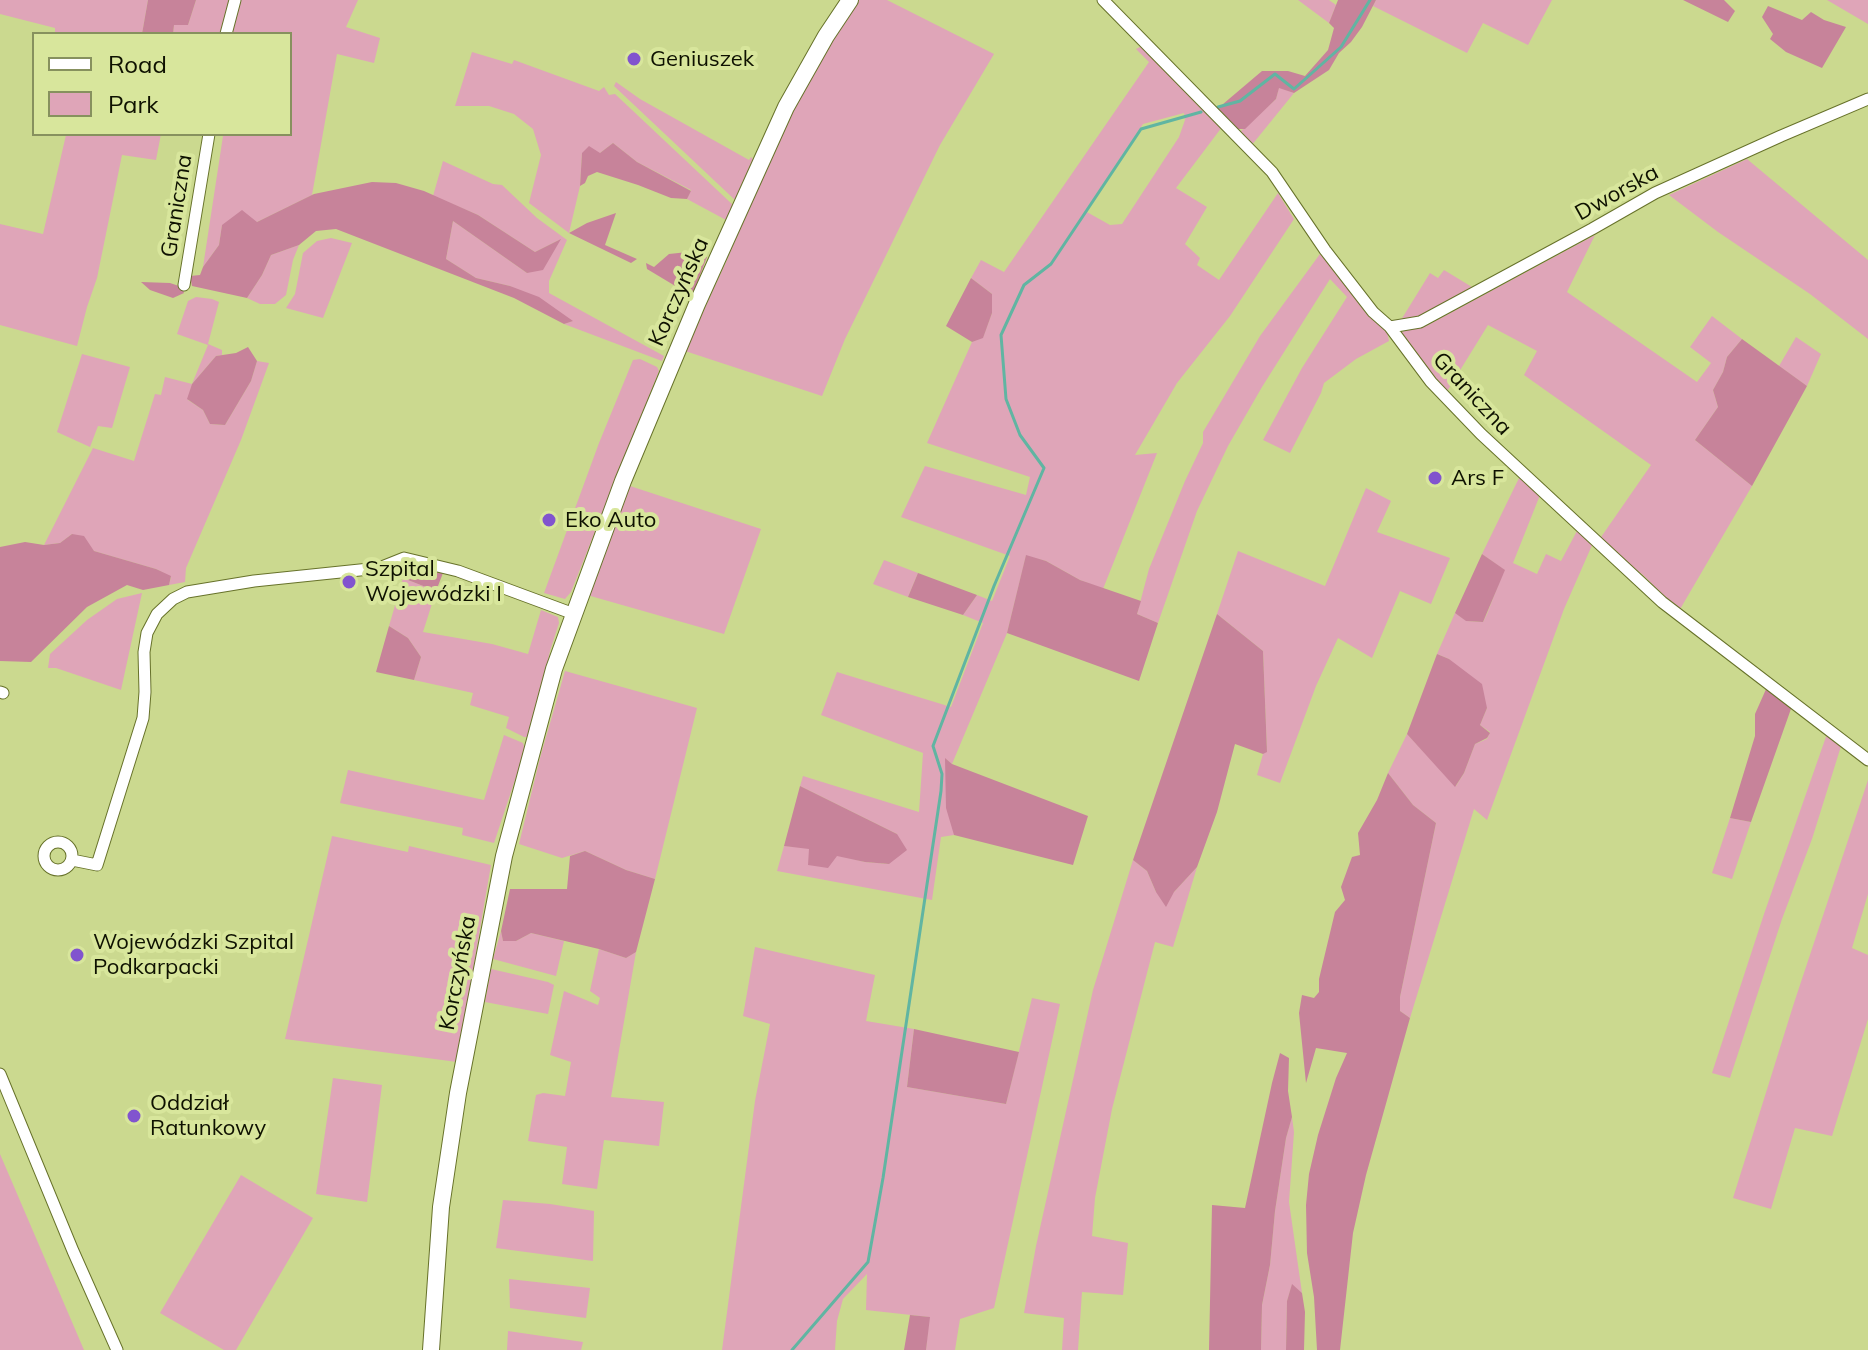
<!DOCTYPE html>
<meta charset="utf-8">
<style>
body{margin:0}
#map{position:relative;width:1868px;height:1350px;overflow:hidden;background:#cbd98f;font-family:Mulish,sans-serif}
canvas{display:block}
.legend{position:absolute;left:32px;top:32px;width:260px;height:104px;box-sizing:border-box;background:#d8e69c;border:2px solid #87915e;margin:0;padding:10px 14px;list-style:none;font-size:24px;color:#0e1100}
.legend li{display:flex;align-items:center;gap:16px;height:40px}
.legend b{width:40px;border:2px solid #87915e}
</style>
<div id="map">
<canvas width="1868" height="1350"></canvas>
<ul class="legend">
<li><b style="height:10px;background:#fff"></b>Road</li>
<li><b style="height:22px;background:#dfa5b8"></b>Park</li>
</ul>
</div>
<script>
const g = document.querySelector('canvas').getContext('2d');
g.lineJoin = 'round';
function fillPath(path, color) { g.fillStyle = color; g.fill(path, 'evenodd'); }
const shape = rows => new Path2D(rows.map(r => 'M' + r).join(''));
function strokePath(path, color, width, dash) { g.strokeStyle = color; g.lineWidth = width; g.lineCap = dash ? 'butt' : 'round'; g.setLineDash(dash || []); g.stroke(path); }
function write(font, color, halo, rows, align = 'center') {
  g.font = font + ' Mulish,sans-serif'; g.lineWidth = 8; g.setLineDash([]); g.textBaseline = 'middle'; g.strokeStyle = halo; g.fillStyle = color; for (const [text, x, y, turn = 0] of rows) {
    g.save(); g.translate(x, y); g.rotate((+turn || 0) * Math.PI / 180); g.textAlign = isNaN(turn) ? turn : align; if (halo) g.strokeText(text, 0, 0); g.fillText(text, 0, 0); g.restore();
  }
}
const green = shape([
 [0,0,148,0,142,34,55,34,55,28,0,14],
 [196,0,232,0,224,34,173,34,174,25,188,25],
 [239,0,358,0,346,27,380,38,374,63,337,54,312,195,257,222,222,225,219,245,203,267,223,136,212,134,290,134,290,34,230,34],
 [858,0,887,0,994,54,940,145,845,339,822,396,685,351,726,262,780,134,828,47],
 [1298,0,1329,0,1336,5,1329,23],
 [1376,0,1552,0,1528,45,1483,23,1467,53,1373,6],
 [1827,0,1868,0,1868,24],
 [1142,46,1222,127,1176,188,1207,207,1185,244,1200,258,1197,265,1219,280,1278,193,1294,219,1230,316,1177,383,1135,455,1157,453,1103,589,1080,580,1046,561,1026,556,1007,633,952,764,946,759,954,835,941,837,932,900,777,871,784,846,810,848,865,862,889,864,897,834,800,786,803,776,919,812,923,753,821,715,837,672,951,707,983,623,963,615,977,595,992,601,1010,556,901,517,925,466,1026,495,1030,477,927,443,972,342,983,337,992,313,992,294,971,278,981,260,1004,272,1149,62,1136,49],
 [1184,113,1185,120,1179,137,1122,224,1110,225,1085,211,1143,124],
 [472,52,512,64,514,60,599,91,604,87,609,95,615,94,733,205,726,220,687,199,691,190,637,162,613,143,600,153,582,153,580,186,569,233,529,203,541,155,533,129,514,114,489,106,455,106],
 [616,82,640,99,749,160,751,157,753,159,735,200,614,86],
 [1279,87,1294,93,1251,146,1240,132,1276,99],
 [62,134,161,134,156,160,122,155,97,278,87,307,77,346,0,325,0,224,43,234,66,135],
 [1747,159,1868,260,1868,339,1810,294,1718,232,1669,195],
 [443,161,493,184,502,185,537,218,567,240,549,281,549,293,664,356,662,361,564,324,572,321,510,286,476,278,446,259,453,221,527,273,559,240,535,252,478,215,433,196],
 [1595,235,1567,292,1697,382,1711,363,1690,347,1712,316,1742,339,1727,357,1723,372,1713,390,1718,407,1695,440,1752,486,1679,611,1643,575,1599,540,1651,465,1524,375,1537,351,1488,325,1446,393,1401,333,1404,331,1428,325],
 [331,238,352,243,323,318,286,308,295,294,303,253,317,241],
 [299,245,293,260,286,295,275,304,260,304,247,298,262,275,271,255],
 [1320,254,1387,331,1389,341,1356,359,1324,383,1321,393,1290,453,1263,440,1302,368,1347,297,1330,279,1262,387,1228,446,1197,511,1158,623,1137,614,1149,569,1185,481,1203,443,1203,432,1260,336],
 [1444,270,1472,287,1420,316,1401,320,1430,273,1438,278],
 [196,297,212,299,219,302,208,344,222,350,222,355,216,356,192,384,188,400,203,410,210,424,225,425,251,381,257,361,269,363,241,440,186,568,185,582,169,585,171,577,156,569,94,551,72,534,60,543,44,545,93,448,134,461,155,394,161,395,165,377,192,384,208,345,177,334,188,301],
 [1796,337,1821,354,1807,386,1779,366],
 [82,354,130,367,112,428,98,426,90,447,57,432],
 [640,359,657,367,659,371,571,592,565,599,544,593,599,443,633,360],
 [1520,476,1540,495,1513,563,1537,574,1546,554,1561,561,1578,529,1593,543,1564,609,1487,820,1474,809,1410,1018,1400,1011,1400,997,1436,823,1413,805,1388,773,1407,734,1456,786,1464,773,1475,744,1487,739,1490,732,1480,725,1487,708,1449,659,1437,654,1455,613,1467,621,1483,622,1487,614,1504,570,1482,554],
 [630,486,761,529,724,634,587,595],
 [1366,488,1391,501,1377,532,1450,558,1431,604,1400,591,1372,658,1338,638,1316,686,1280,783,1257,775,1263,754,1267,751,1263,651,1217,614,1238,551,1325,586],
 [884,560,918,573,908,597,873,584],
 [403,578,436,591,423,632,492,644,528,654,541,610,558,617,559,623,550,651,532,737,524,737,506,728,509,717,470,705,473,693,414,680,421,657,408,638,389,626],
 [142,593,121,690,56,668,48,668,50,654,87,620,117,599],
 [565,671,697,708,655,879,626,870,585,851,562,858,519,844,540,758],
 [1828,731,1842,743,1812,839,1782,919,1730,1078,1712,1073,1764,914],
 [504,735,523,743,525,750,494,843,462,835,463,828,340,803,348,770,484,800],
 [1868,780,1868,894,1852,948,1868,955,1868,1019,1832,1136,1795,1128,1771,1209,1733,1198,1794,1003],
 [1730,818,1751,822,1732,879,1712,873],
 [332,836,408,852,409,846,491,865,457,1062,285,1039],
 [1133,860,1147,871,1156,892,1174,892,1197,867,1173,947,1155,942,1112,1109,1095,1198,1092,1236,1128,1243,1123,1295,1082,1292,1078,1350,1062,1350,1064,1318,1024,1313,1036,1246,1093,990],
 [501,931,503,941,516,941,531,933,564,941,556,976,493,959],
 [755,947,875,975,866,1021,914,1029,907,1087,1006,1104,1032,998,1060,1004,994,1308,960,1319,955,1350,926,1350,929,1317,866,1310,867,1274,843,1299,837,1321,835,1350,722,1350,755,1101,770,1024,743,1016],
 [599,949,626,958,636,952,611,1097,664,1102,659,1146,604,1140,597,1189,562,1184,567,1147,528,1141,536,1095,543,1093,565,1096,571,1062,550,1055,564,991,598,1005,600,998,590,991],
 [491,969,548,982,554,985,548,1014,485,1002],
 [333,1078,382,1085,367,1202,316,1194],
 [1292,1117,1294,1132,1289,1202,1302,1293,1292,1285,1287,1301,1286,1350,1261,1350,1262,1305,1270,1265,1275,1211,1286,1138],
 [0,1154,84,1350,0,1350],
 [241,1175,313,1218,236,1350,224,1350,160,1313],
 [503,1200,550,1204,594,1211,593,1261,496,1248],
 [509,1279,590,1288,586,1318,510,1308],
 [508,1331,583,1342,581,1350,507,1350]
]);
const forest = shape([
 [148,0,196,0,188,25,174,25,173,34,142,34],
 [1338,0,1376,0,1362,27,1351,42,1339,53,1329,70,1294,93,1279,88,1276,99,1245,129,1236,129,1216,110,1262,71,1288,71,1305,76,1328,50,1334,28,1329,23],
 [1683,0,1724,0,1735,11,1728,22],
 [1768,6,1802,20,1811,12,1824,20,1846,27,1822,68,1786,52,1770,39,1773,34,1762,17],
 [613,143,637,162,691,191,687,199,671,198,638,185,597,172,588,176,585,183,580,186,582,153,589,146,600,153],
 [372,182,396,183,424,191,478,215,535,252,561,239,543,270,527,273,453,221,446,259,476,278,510,286,539,297,573,321,564,324,514,298,336,229,316,231,299,245,271,255,262,275,247,298,192,286,190,276,200,275,203,267,219,245,222,225,242,210,257,222,314,194],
 [616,213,605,245,637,259,631,263,569,233,587,223],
 [688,252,707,257,692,296,647,269,646,263,654,267,669,254],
 [971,278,992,294,992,313,983,338,972,342,946,326],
 [141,282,170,283,182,287,184,293,173,298,150,290],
 [1742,339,1807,386,1752,486,1695,440,1718,407,1713,390,1723,372,1727,357],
 [248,347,257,361,251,381,225,425,210,424,203,410,187,399,192,384,216,356,236,353],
 [72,534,84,536,94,551,156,569,171,576,169,585,143,590,127,585,87,607,31,662,0,661,0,547,25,542,44,545,60,543],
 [1482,554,1505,570,1483,622,1466,621,1455,613],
 [1026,555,1046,561,1080,580,1141,601,1137,614,1158,623,1139,681,1007,633],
 [406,568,443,573,436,591,403,578],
 [918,573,977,595,963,615,908,597],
 [1217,614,1263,651,1267,752,1263,754,1235,744,1217,812,1197,867,1174,892,1166,907,1156,892,1147,871,1133,860],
 [389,626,408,638,421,657,414,680,376,672],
 [1437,654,1449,659,1482,684,1487,708,1480,725,1490,733,1487,738,1475,744,1464,773,1455,787,1407,734],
 [1767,687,1792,706,1751,822,1730,818,1755,736,1755,714],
 [945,758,952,764,1088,816,1073,865,954,835,946,808],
 [1388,773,1413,805,1436,823,1400,997,1400,1011,1410,1018,1366,1175,1353,1233,1340,1350,1317,1350,1314,1297,1307,1253,1306,1205,1309,1174,1318,1135,1336,1078,1347,1053,1316,1048,1306,1083,1299,1013,1302,995,1314,998,1319,992,1319,979,1335,912,1345,900,1341,887,1352,857,1360,855,1358,833,1377,800],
 [800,786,897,834,907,850,889,864,865,862,837,856,828,868,808,865,809,849,784,846],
 [585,851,626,870,655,879,636,952,626,958,599,949,531,933,516,941,503,941,501,931,510,889,567,889,570,856],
 [914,1029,1019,1052,1006,1104,907,1087],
 [1280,1053,1289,1058,1288,1091,1292,1117,1286,1138,1275,1211,1270,1265,1262,1305,1261,1350,1209,1350,1212,1205,1245,1208,1272,1083],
 [1292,1284,1302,1293,1305,1312,1304,1350,1286,1350,1287,1301],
 [910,1315,930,1317,926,1350,904,1350]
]);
const stream = shape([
 [1218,107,1240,101,1275,74,1294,89,1341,47,1370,0],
 [792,1350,868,1262,883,1178,941,791,942,774,933,746,994,586,1044,468,1020,435,1006,399,1001,335,1024,285,1051,264,1141,129,1201,112]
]);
const street = shape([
 [1103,0,1272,172,1325,250,1373,312,1390,327,1431,382,1481,434,1662,602,1868,760],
 [226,34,235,0],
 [184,285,209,134],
 [1390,327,1420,322,1592,229,1655,193,1781,136,1868,99],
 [0,692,3,693],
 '44 856a14 14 0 1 1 28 0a14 14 0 1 1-28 0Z',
 [72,860,97,865,143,718,145,692,144,652,147,633,157,614,173,599,187,592,254,581,379,568,404,558,458,571,574,614],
 [0,1074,73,1251,117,1350]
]);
const secondary = shape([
 [431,1350,441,1207,458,1093,504,856,554,669,623,481,697,304,786,107,826,36,850,0]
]);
const markers = [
 [634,59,8,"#8154ce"],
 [1435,478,8,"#8154ce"],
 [549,520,8,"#8154ce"],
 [349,582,8,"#8154ce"],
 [77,955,8,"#8154ce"],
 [134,1116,8,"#8154ce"]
];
const poiNames = [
 ["Geniuszek",650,59],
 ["Ars F",1451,478],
 ["Eko Auto",565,520],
 ["Szpital",365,569],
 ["Wojewódzki I",365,594],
 ["Wojewódzki Szpital",93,942],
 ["Podkarpacki",93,967],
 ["Oddział",150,1103],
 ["Ratunkowy",150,1128]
];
const streetNames = [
 ["Dworska",1617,193,-29],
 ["Graniczna",177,206,-81],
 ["Korczyńska",679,292,-66],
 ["Graniczna",1472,394,47],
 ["Korczyńska",458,973,-79]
];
fillPath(green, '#dfa5b8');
fillPath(forest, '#c7839a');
strokePath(stream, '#60b5a2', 3);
strokePath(street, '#67722a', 13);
strokePath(secondary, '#67722a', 18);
strokePath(street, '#fff', 11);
strokePath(secondary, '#fff', 16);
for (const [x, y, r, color] of markers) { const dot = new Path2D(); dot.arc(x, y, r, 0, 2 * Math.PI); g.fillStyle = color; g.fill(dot); strokePath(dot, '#d8e69c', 3); }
write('22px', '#0e1100', '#d8e69c', poiNames, 'left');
write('22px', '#0e1100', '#d8e69c', streetNames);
</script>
